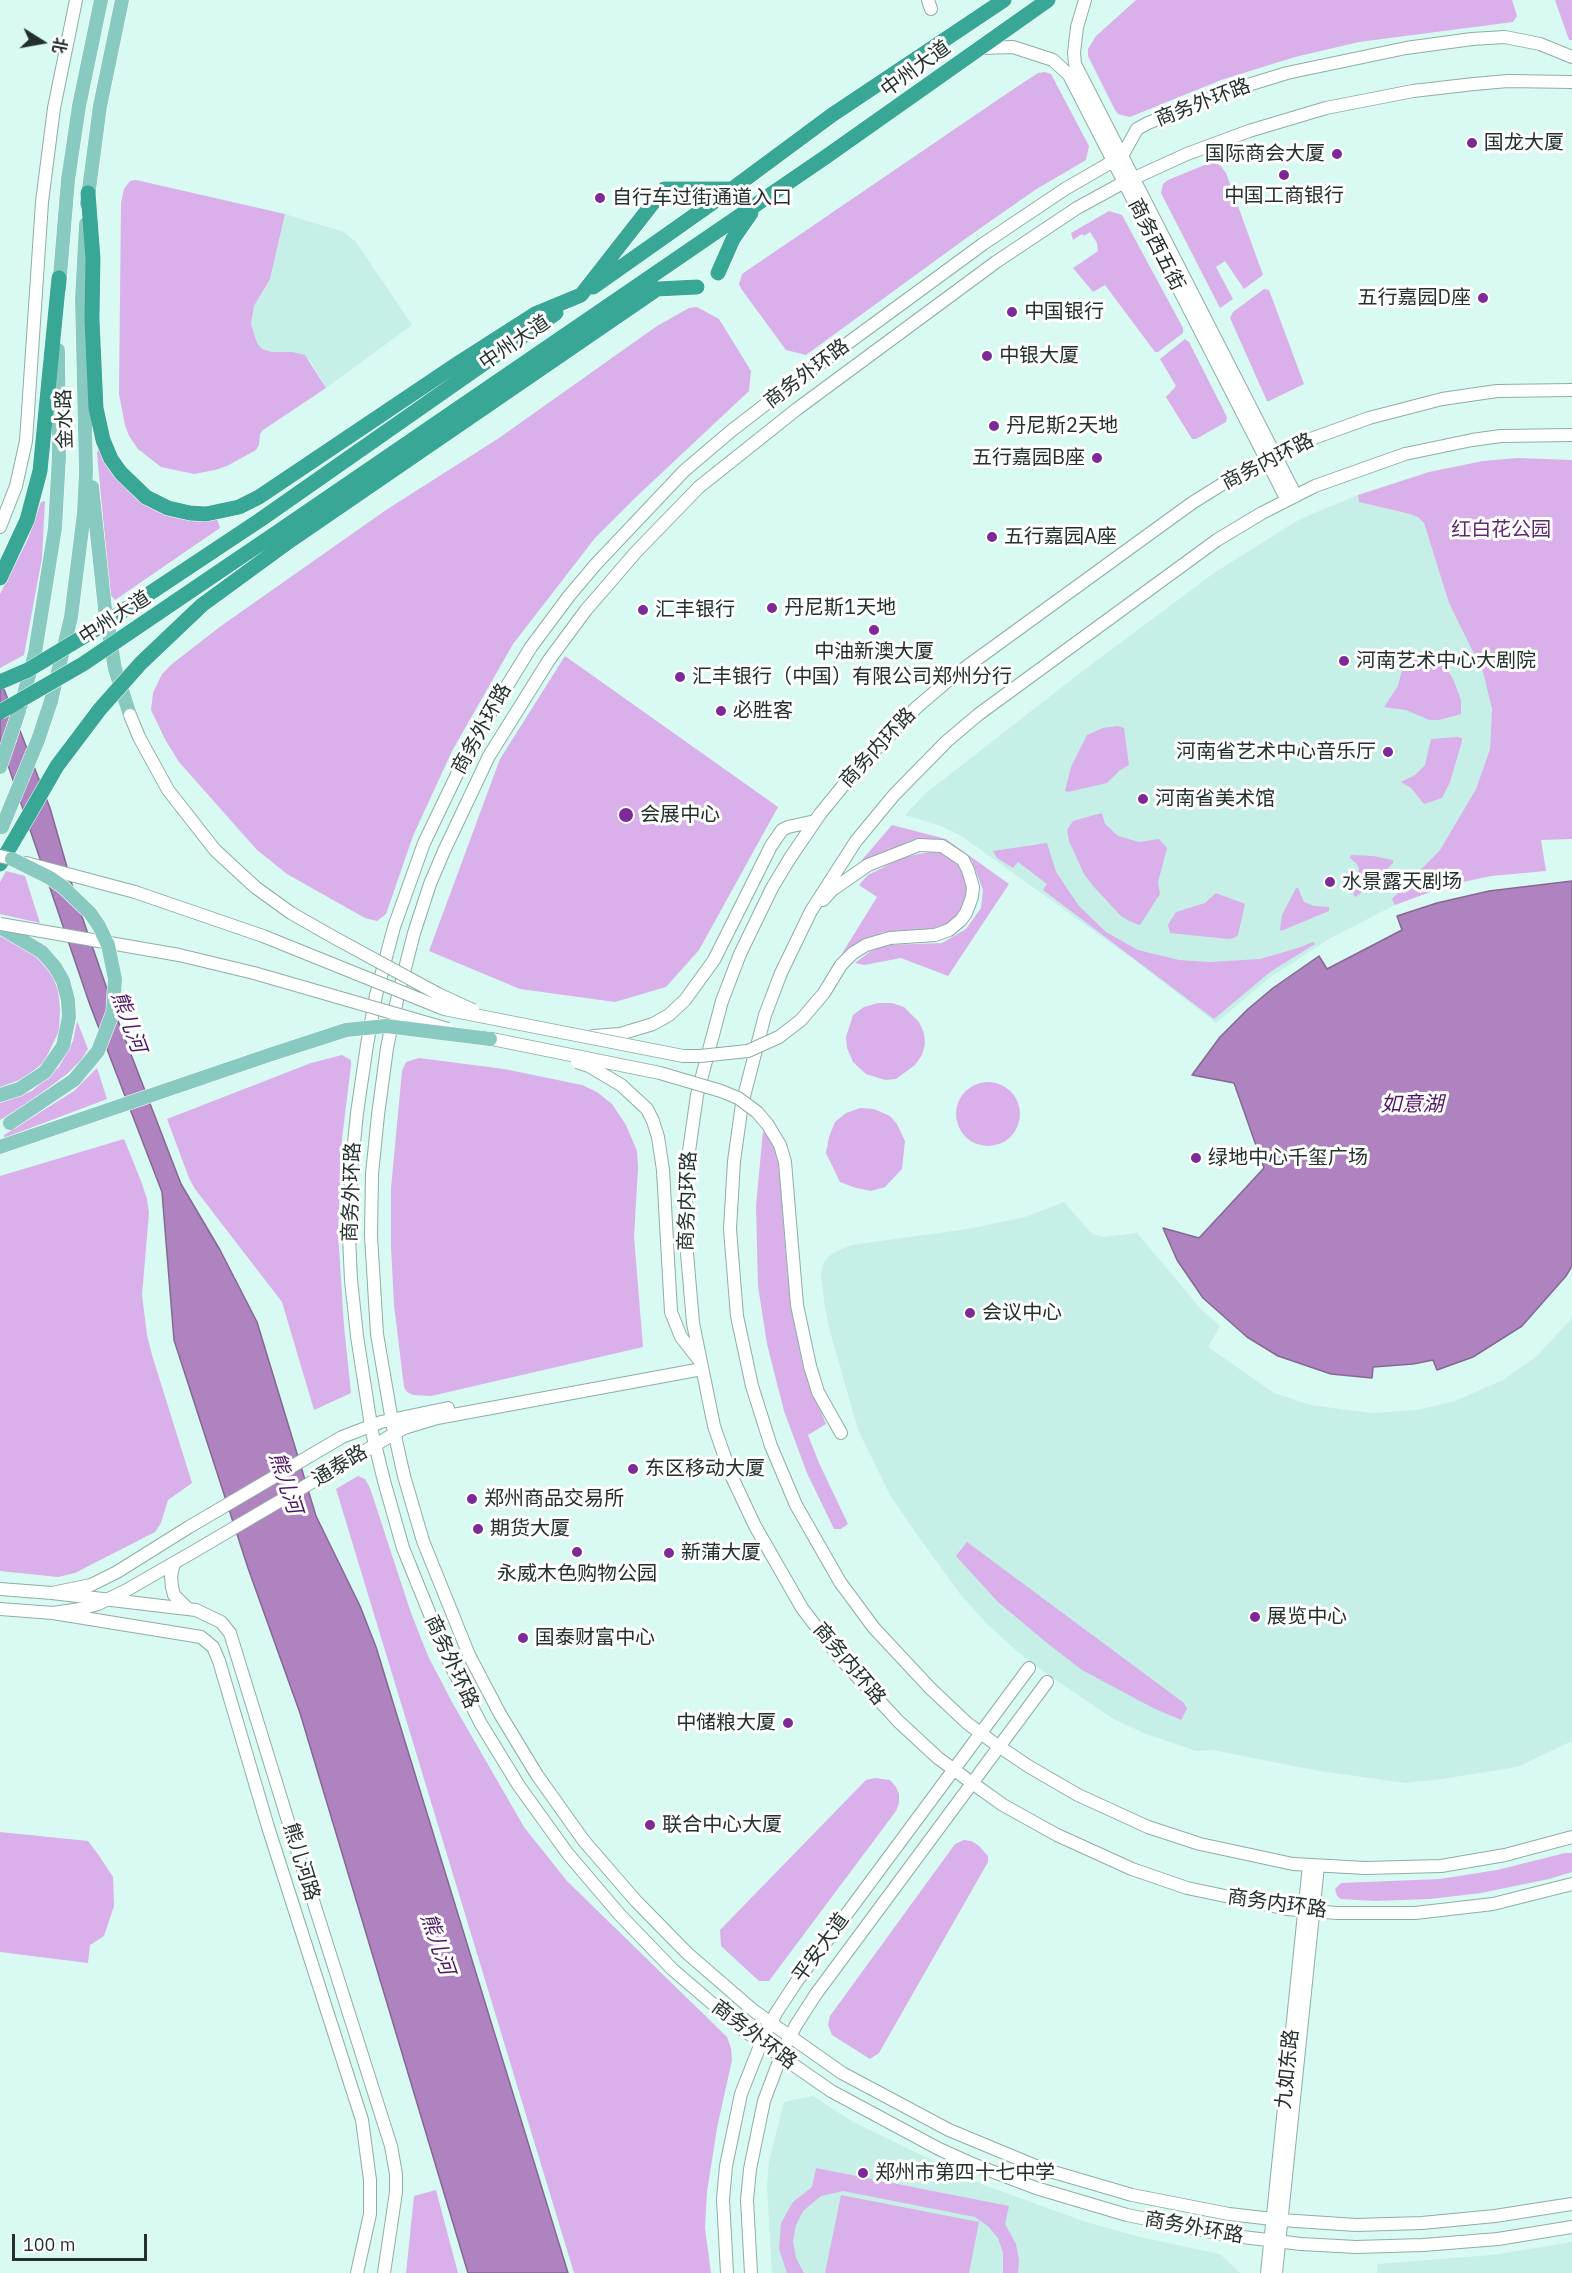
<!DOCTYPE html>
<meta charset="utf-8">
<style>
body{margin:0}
#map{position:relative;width:1572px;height:2273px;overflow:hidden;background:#d9faf3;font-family:"IBM Plex Sans","Noto Sans SC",sans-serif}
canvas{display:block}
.north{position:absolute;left:12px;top:12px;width:60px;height:60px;-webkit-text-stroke:4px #fff;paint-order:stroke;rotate:101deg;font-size:16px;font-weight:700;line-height:24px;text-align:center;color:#23302d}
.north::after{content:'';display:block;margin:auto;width:21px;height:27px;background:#23302d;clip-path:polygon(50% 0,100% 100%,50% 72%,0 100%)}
.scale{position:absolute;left:12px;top:2234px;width:135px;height:27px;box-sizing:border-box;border:3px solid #23302d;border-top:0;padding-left:8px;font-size:18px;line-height:21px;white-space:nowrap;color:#23302d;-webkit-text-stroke:4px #fff;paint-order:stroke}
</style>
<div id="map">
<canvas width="1572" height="2273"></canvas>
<div class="north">北</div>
<div class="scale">100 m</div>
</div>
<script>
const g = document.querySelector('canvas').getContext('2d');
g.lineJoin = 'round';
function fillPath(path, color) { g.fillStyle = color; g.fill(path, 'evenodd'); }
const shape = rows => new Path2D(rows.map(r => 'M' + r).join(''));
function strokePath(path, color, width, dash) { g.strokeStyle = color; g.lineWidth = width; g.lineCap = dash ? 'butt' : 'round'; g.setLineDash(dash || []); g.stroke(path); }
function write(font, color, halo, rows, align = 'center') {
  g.font = font + ' "IBM Plex Sans","Noto Sans SC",sans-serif'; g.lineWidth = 6; g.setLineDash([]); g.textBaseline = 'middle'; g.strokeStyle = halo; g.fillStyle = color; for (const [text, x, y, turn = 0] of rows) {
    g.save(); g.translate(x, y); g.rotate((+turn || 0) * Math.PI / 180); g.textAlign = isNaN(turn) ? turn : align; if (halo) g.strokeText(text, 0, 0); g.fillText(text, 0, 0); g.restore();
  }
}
const built = shape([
 [285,214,344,232,356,242,412,325,326,388,310,360,292,352,272,352,262,349,257,344,251,324,254,306,270,279],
 [1358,495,1359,502,1410,514,1418,516,1424,523,1449,603,1483,672,1492,709,1490,749,1476,789,1440,850,1393,899,1395,905,1329,939,1269,978,1216,1023,1133,959,963,837,941,826,905,815,926,793,1080,673,1214,573,1300,519],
 [1064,1202,1092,1234,1103,1237,1137,1233,1200,1308,1220,1326,1208,1347,1274,1393,1310,1405,1372,1413,1417,1410,1455,1401,1503,1380,1537,1356,1572,1318,1572,1741,1517,1767,1442,1779,1406,1783,1319,1771,1213,1750,1196,1751,1146,1734,1112,1718,1044,1672,1019,1653,987,1624,960,1594,913,1529,890,1495,858,1430,829,1328,824,1301,821,1274,824,1262,831,1254,851,1245,968,1229,1025,1217],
 [813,2096,853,2122,984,2185,1086,2222,1140,2237,1220,2254,1240,2273,772,2273,767,2186,769,2161,784,2102],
 [1572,2242,1572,2273,1377,2273,1377,2264,1492,2255]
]);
const green = shape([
 [1136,0,1512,0,1517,16,1513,22,1359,42,1295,57,1221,80,1130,117,1118,114,1115,110,1088,56,1088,49,1096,36],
 [1555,0,1572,0,1572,40,1569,40],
 [1045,72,1051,74,1089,146,1086,160,1035,190,965,239,806,355,786,350,742,290,739,284,742,274,1015,88,1038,73],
 [1212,162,1220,165,1226,173,1263,275,1244,289,1225,261,1216,267,1233,299,1220,308,1161,193,1163,184,1168,180],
 [136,180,285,214,270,279,254,306,251,324,257,343,262,349,272,352,292,352,305,355,326,388,263,430,260,434,259,445,256,450,227,466,215,470,194,474,161,467,138,449,129,436,125,425,119,394,121,203,124,189,130,181],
 [1109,211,1122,215,1183,328,1183,333,1158,352,1155,352,1105,285,1093,292,1073,268,1098,251,1097,243,1090,232,1084,236,1082,234,1073,240,1071,233],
 [1264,289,1269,290,1304,384,1269,401,1267,401,1230,318,1233,312],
 [697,307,719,319,751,371,749,391,635,498,595,538,513,644,452,751,413,836,386,914,377,921,365,918,287,874,257,850,179,762,166,741,151,710,153,693,162,674,172,664,221,626,386,510,499,438,657,326,689,308],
 [1185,339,1189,342,1227,417,1226,422,1196,439,1192,439,1166,397,1176,386,1160,359],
 [100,446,116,478,137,500,156,510,217,519,220,528,115,600,110,594,97,453],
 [1517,458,1572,460,1572,839,1541,840,1546,871,1491,876,1449,885,1395,905,1392,899,1440,850,1476,789,1490,749,1492,709,1483,672,1449,603,1424,523,1418,517,1410,514,1359,502,1358,495,1429,472,1483,461],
 [45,501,42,558,24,655,0,668,0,594,28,539,41,502],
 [1436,652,1453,679,1461,700,1461,714,1439,720,1429,720,1406,710,1384,707,1398,686,1406,654],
 [565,656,778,807,699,950,666,987,615,1002,520,989,429,951,500,759],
 [1118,726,1124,728,1129,765,1120,770,1107,783,1068,792,1065,791,1071,767,1087,735,1103,728],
 [1458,737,1462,738,1462,741,1450,782,1442,798,1424,804,1411,788,1401,782,1415,775,1425,765,1431,739],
 [1102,813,1105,824,1118,836,1139,842,1159,839,1167,848,1158,882,1160,894,1140,925,1129,921,1121,916,1094,887,1084,874,1069,841,1067,830,1073,821],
 [892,825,946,839,1009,884,948,976,901,958,864,965,855,963,871,951,887,945,942,943,966,929,981,908,983,890,972,861,945,843,883,854,861,861],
 [1047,843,1056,872,1079,906,1106,932,1138,950,1179,960,1210,962,1260,959,1298,948,1313,942,1315,944,1270,972,1214,1019,1043,890,1047,884,1018,862,1013,868,997,858,993,851],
 [935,851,948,854,961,867,969,890,966,904,957,917,942,928,884,932,861,942,835,965,877,897,859,885,868,875,904,857],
 [1351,855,1373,856,1393,860,1393,863,1372,885,1355,897,1352,891,1357,881,1359,869,1357,864,1350,858],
 [6,871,25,876,40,923,0,914,0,882],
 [1296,888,1298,888,1304,902,1314,906,1329,907,1329,911,1281,931,1280,929,1282,915],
 [1216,893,1245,904,1238,935,1234,938,1228,939,1170,933,1168,925,1176,912,1205,903],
 [0,936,33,953,50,972,58,989,60,1009,59,1031,44,1062,25,1078,0,1087],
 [878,1003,892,1003,904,1007,919,1022,924,1033,925,1044,922,1055,915,1065,896,1079,885,1080,866,1074,853,1062,847,1048,846,1037,853,1015,864,1007],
 [77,1021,88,1049,81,1060,67,1074,28,1103,0,1120,0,1103,32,1091,59,1067,73,1041],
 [342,1055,351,1060,351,1065,342,1139,338,1233,344,1326,351,1393,314,1410,282,1302,195,1189,189,1178,167,1119,311,1063],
 [419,1058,504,1069,582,1085,597,1092,612,1104,626,1125,637,1151,638,1168,634,1237,643,1347,431,1396,413,1395,407,1392,404,1387,394,1305,391,1247,391,1188,402,1071,406,1062],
 [97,1068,107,1099,4,1138,4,1135,74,1091],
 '956 1114a32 32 0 1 1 64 0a32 32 0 1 1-64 0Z',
 [860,1108,874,1109,890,1116,897,1124,905,1141,902,1169,885,1187,871,1191,856,1188,840,1182,826,1153,829,1137,835,1122,846,1113],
 [763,1131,774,1143,779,1165,788,1280,802,1355,813,1392,826,1424,808,1435,819,1463,848,1524,841,1529,834,1529,807,1473,784,1411,767,1344,758,1286,756,1206],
 [124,1139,141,1181,147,1199,149,1213,142,1295,147,1335,152,1355,192,1483,168,1500,161,1523,155,1532,75,1573,58,1577,0,1571,0,1176],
 [358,1476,365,1479,370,1488,411,1613,428,1656,452,1702,524,1827,567,1881,727,2037,731,2048,732,2060,717,2128,707,2192,705,2228,711,2273,574,2273,336,1489],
 [967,1542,1184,1703,1187,1709,1181,1720,1153,1708,1082,1670,1047,1643,998,1602,956,1556],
 [875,1778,890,1780,896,1787,899,1794,899,1803,896,1811,769,1981,759,1981,721,1946,720,1930,866,1780],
 [0,1832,88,1841,100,1857,113,1877,114,1906,104,1936,90,1945,88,1963,0,1952],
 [964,1840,971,1841,978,1845,988,1856,988,1862,879,2053,870,2059,832,2035,828,2025,830,2016,955,1844],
 [1565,1853,1572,1853,1572,1872,1549,1879,1481,1893,1430,1899,1375,1901,1341,1899,1337,1896,1335,1889,1341,1883,1440,1879,1497,1870],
 [816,2168,1009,2206,1005,2224,1016,2244,1019,2260,1018,2273,1003,2273,1003,2253,998,2238,988,2226,975,2217,843,2191,821,2196,803,2211,796,2225,793,2241,796,2258,804,2273,787,2273,779,2249,781,2223,793,2202,812,2187],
 [436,2190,458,2273,406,2273,414,2196],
 [841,2195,979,2222,969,2273,825,2273]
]);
const water = shape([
 [0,679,50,808,77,902,117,1018,181,1184,220,1250,257,1322,316,1516,360,1606,376,1647,568,2273,468,2273,300,1713,248,1568,174,1340,162,1192,90,1005,0,742,0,679],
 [1572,881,1572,1266,1566,1276,1522,1326,1473,1357,1437,1370,1433,1360,1413,1364,1373,1367,1372,1378,1331,1374,1278,1356,1247,1337,1203,1298,1177,1260,1163,1228,1199,1238,1264,1168,1234,1083,1192,1075,1220,1037,1248,1009,1273,988,1319,956,1327,969,1402,930,1397,916,1437,903,1489,891,1572,881]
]);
const secondary = shape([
 [928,0,931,9],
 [1085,0,1077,27,1074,53,1075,64,1296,496],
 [981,48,1013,47,1053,60,1069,75,1287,500],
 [1572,57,1540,44,1505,37,1472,39,1406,48,1287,73,1235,89,1148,123,1137,129,1122,156,1065,189,983,244,788,387,731,431,684,471,596,564,569,596,531,647,473,741,424,843,394,927,376,995,367,1045,357,1113,351,1173,349,1237,351,1280,357,1336,372,1432,384,1481,403,1548,450,1664,481,1724,519,1786,568,1854,620,1915,672,1969,742,2029,831,2091,939,2149,970,2163,1036,2188,1127,2215,1226,2235,1301,2244,1356,2247,1423,2245,1498,2239,1572,2227],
 [1572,82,1508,81,1474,84,1413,91,1326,108,1249,131,1187,154,1119,185,1077,208,996,262,797,409,699,487,636,552,586,610,549,660,489,756,444,851,430,884,414,933,397,1000,387,1048,378,1115,372,1174,371,1236,377,1334,393,1427,404,1476,423,1541,469,1655,500,1714,537,1775,584,1841,636,1901,687,1953,754,2011,842,2073,949,2130,1043,2169,1132,2195,1229,2214,1281,2220,1356,2225,1422,2223,1495,2216,1572,2204],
 [1572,390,1497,391,1442,399,1369,418,1297,444,1240,473,1192,503,951,678,917,707,860,765,820,814,790,858,772,888,740,954,722,1001,697,1095,688,1158,685,1230,693,1323,714,1426,731,1475,755,1526,802,1608,839,1657,898,1721,938,1758,968,1780,1003,1805,1057,1835,1132,1869,1187,1888,1287,1909,1337,1913,1415,1913,1493,1904,1572,1884],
 [1572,435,1501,436,1472,440,1405,454,1315,486,1262,513,1217,540,979,714,947,741,894,795,856,841,811,911,781,973,765,1015,742,1104,734,1161,730,1229,737,1316,752,1386,771,1446,796,1505,840,1582,874,1628,930,1688,967,1723,994,1743,1028,1766,1078,1795,1148,1827,1200,1844,1293,1864,1365,1868,1441,1866,1505,1855,1572,1837],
 [0,527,16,486,26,441,42,202,54,108,76,0],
 [26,863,135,892],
 [823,900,832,890,868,865,919,845],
 [593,1036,620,1034,653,1024,669,1015,685,1000,714,960,771,846,782,830,788,827,815,821],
 [671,1312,681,1337,699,1360],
 [810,1366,818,1392,841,1433],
 [174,1563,171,1576,172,1587,174,1595,188,1609],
 [0,1589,52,1593,91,1585,117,1572,189,1527,342,1437,381,1422,448,1408],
 [52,1593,196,1610,221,1622,230,1633,297,1850,391,2146,396,2174,396,2192,384,2273],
 [0,1609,53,1613,80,1609,98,1604,125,1591,193,1552,404,1428,437,1418,702,1369],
 [53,1613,201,1637,213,1647,219,1661,268,1827,362,2120,370,2180,370,2214,357,2273],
 [727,2273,723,2199,726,2166,741,2094,763,2038,776,2013,797,1981,1029,1668],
 [751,2273,747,2200,750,2169,764,2101,784,2048,796,2025,816,1994,1047,1682],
 [1267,2273,1309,1865],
 [1276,2273,1318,1866]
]);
const primary = shape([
 [87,204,100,106,122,0],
 [59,288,68,180,79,106,101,0],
 [92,487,105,609,115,669,130,715],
 [51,701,71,617,84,513,86,471,82,299,86,224],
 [21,705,35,653,55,528,59,456,58,350],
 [0,927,42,952,55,967,63,981,68,1000,69,1017,63,1046,45,1072,19,1089,0,1095]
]);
const highway = shape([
 [88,193,93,258,92,319,96,408,103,440,111,459,121,473,146,497,168,508,190,513,206,514,239,507,259,497,460,362,535,314,581,295,664,189,732,189],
 [718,273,733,239,751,213],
 [593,287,732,189,832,115,1004,0],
 [260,520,556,313],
 [285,527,827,156,1048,0],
 [291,540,657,289,697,287],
 [0,578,27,520,40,471,59,278],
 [0,864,23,825]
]);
const secondaryBridge = shape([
 [130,715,139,737,168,790,215,850,255,887,291,913,335,938,438,994,473,1010],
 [0,856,12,859],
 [135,892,263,936,444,1009,683,1056,700,1056,748,1051,779,1037,801,1020,824,993,841,965,853,953,866,945,890,938,935,935,949,930,961,920,966,913,972,897,973,887,968,870,963,860,942,846,919,845],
 [0,924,179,955,254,973,448,1029],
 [482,1037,660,1073,721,1091,738,1098,757,1112,768,1125,780,1145,785,1162,797,1305,810,1366],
 [577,1062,589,1066,621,1085,647,1109,653,1121,658,1137,663,1170,671,1312]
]);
const primaryBridge = shape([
 [0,767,19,711],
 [2,827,38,740,51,701],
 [10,1123,74,1080,98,1051,113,1012,115,979,108,945,99,926,90,913,63,887,50,878,12,859],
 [0,1147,269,1055,346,1030,386,1026,490,1039]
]);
const highwayBridge = shape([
 [0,682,28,670,96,629,260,520],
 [0,712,83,664,285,527],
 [23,825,57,766,100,709,141,663,202,605,291,540]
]);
const markers = [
 [1472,143,6,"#7d2a99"],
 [1337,154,6,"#7d2a99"],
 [1284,175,6,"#7d2a99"],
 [600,198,6,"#7d2a99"],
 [1483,298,6,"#7d2a99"],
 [1012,312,6,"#7d2a99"],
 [987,356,6,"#7d2a99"],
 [994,426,6,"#7d2a99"],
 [1097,458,6,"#7d2a99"],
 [992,537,6,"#7d2a99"],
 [772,608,6,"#7d2a99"],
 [643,610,6,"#7d2a99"],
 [874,630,6,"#7d2a99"],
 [1344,661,6,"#7d2a99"],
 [680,677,6,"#7d2a99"],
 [721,711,6,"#7d2a99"],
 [1388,752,6,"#7d2a99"],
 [1143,799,6,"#7d2a99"],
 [626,815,8,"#7d2a99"],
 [1330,882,6,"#7d2a99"],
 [1196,1158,6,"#7d2a99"],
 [970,1313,6,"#7d2a99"],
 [633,1469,6,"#7d2a99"],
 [472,1499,6,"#7d2a99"],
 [478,1529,6,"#7d2a99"],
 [577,1552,6,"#7d2a99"],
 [669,1553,6,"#7d2a99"],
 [1255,1617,6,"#7d2a99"],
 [523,1638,6,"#7d2a99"],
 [788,1723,6,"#7d2a99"],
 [650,1825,6,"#7d2a99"],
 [863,2173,6,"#7d2a99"]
];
const streetNames = [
 ["中州大道",916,69,-36],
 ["商务外环路",1203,103,-21],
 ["商务西五街",1156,245,63],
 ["中州大道",515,343,-34],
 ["商务外环路",807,374,-37],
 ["金水路",65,419,-92],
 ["商务内环路",1268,462,-27],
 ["中州大道",115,618,-33],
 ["商务外环路",482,729,-61],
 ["商务内环路",878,748,-47],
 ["商务外环路",352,1192,-88],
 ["商务内环路",688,1201,-88],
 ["通泰路",340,1466,-31],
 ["商务外环路",451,1662,65],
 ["商务内环路",849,1664,50],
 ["熊儿河路",301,1862,73],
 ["商务内环路",1277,1904,8],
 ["平安大道",821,1948,-54],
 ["商务外环路",754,2035,37],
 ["九如东路",1288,2069,-84],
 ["商务外环路",1194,2228,10]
];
const poiNames = [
 ["国龙大厦",1484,143],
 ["国际商会大厦",1325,154,"right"],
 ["中国工商银行",1284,196,"center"],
 ["自行车过街通道入口",612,198],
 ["五行嘉园D座",1471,298,"right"],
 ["中国银行",1024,312],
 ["中银大厦",999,356],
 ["丹尼斯2天地",1006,426],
 ["五行嘉园B座",1085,458,"right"],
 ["五行嘉园A座",1004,537],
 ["丹尼斯1天地",784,608],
 ["汇丰银行",655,610],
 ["中油新澳大厦",874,652,"center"],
 ["河南艺术中心大剧院",1356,661],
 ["汇丰银行（中国）有限公司郑州分行",692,677],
 ["必胜客",733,711],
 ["河南省艺术中心音乐厅",1376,752,"right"],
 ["河南省美术馆",1155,799],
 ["会展中心",640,815],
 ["水景露天剧场",1342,882],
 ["绿地中心千玺广场",1208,1158],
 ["会议中心",982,1313],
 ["东区移动大厦",645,1469],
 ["郑州商品交易所",484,1499],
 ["期货大厦",490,1529],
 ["新蒲大厦",681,1553],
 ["永威木色购物公园",577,1574,"center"],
 ["展览中心",1267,1617],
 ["国泰财富中心",535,1638],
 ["中储粮大厦",776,1723,"right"],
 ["联合中心大厦",662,1825],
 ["郑州市第四十七中学",875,2173]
];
const parkNames = [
 ["红白花公园",1501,530]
];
const waterNames = [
 ["熊儿河",128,1022,70],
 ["如意湖",1412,1105],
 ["熊儿河",285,1483,72],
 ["熊儿河",437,1944,71]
];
fillPath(built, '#c6efe7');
fillPath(green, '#d9b0ea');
fillPath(water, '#af82c0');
strokePath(water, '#856994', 1.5);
strokePath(secondary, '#8eada6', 14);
strokePath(primary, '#fff', 15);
strokePath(highway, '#fff', 16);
strokePath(secondary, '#fff', 12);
strokePath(primary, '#88cac0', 14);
strokePath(highway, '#39a796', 15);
strokePath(secondaryBridge, '#8eada6', 14, []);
strokePath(primaryBridge, '#fff', 15, []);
strokePath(highwayBridge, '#fff', 16, []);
strokePath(secondaryBridge, '#fff', 12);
strokePath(primaryBridge, '#88cac0', 14);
strokePath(highwayBridge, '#39a796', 15);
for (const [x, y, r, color] of markers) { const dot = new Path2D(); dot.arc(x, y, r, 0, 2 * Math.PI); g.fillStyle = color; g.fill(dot); strokePath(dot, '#fff', 2); }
write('20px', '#23302d', '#fff', streetNames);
write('20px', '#23302d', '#fff', poiNames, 'left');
write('20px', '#602873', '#fff', parkNames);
write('italic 21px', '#4f1762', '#fff', waterNames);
</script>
